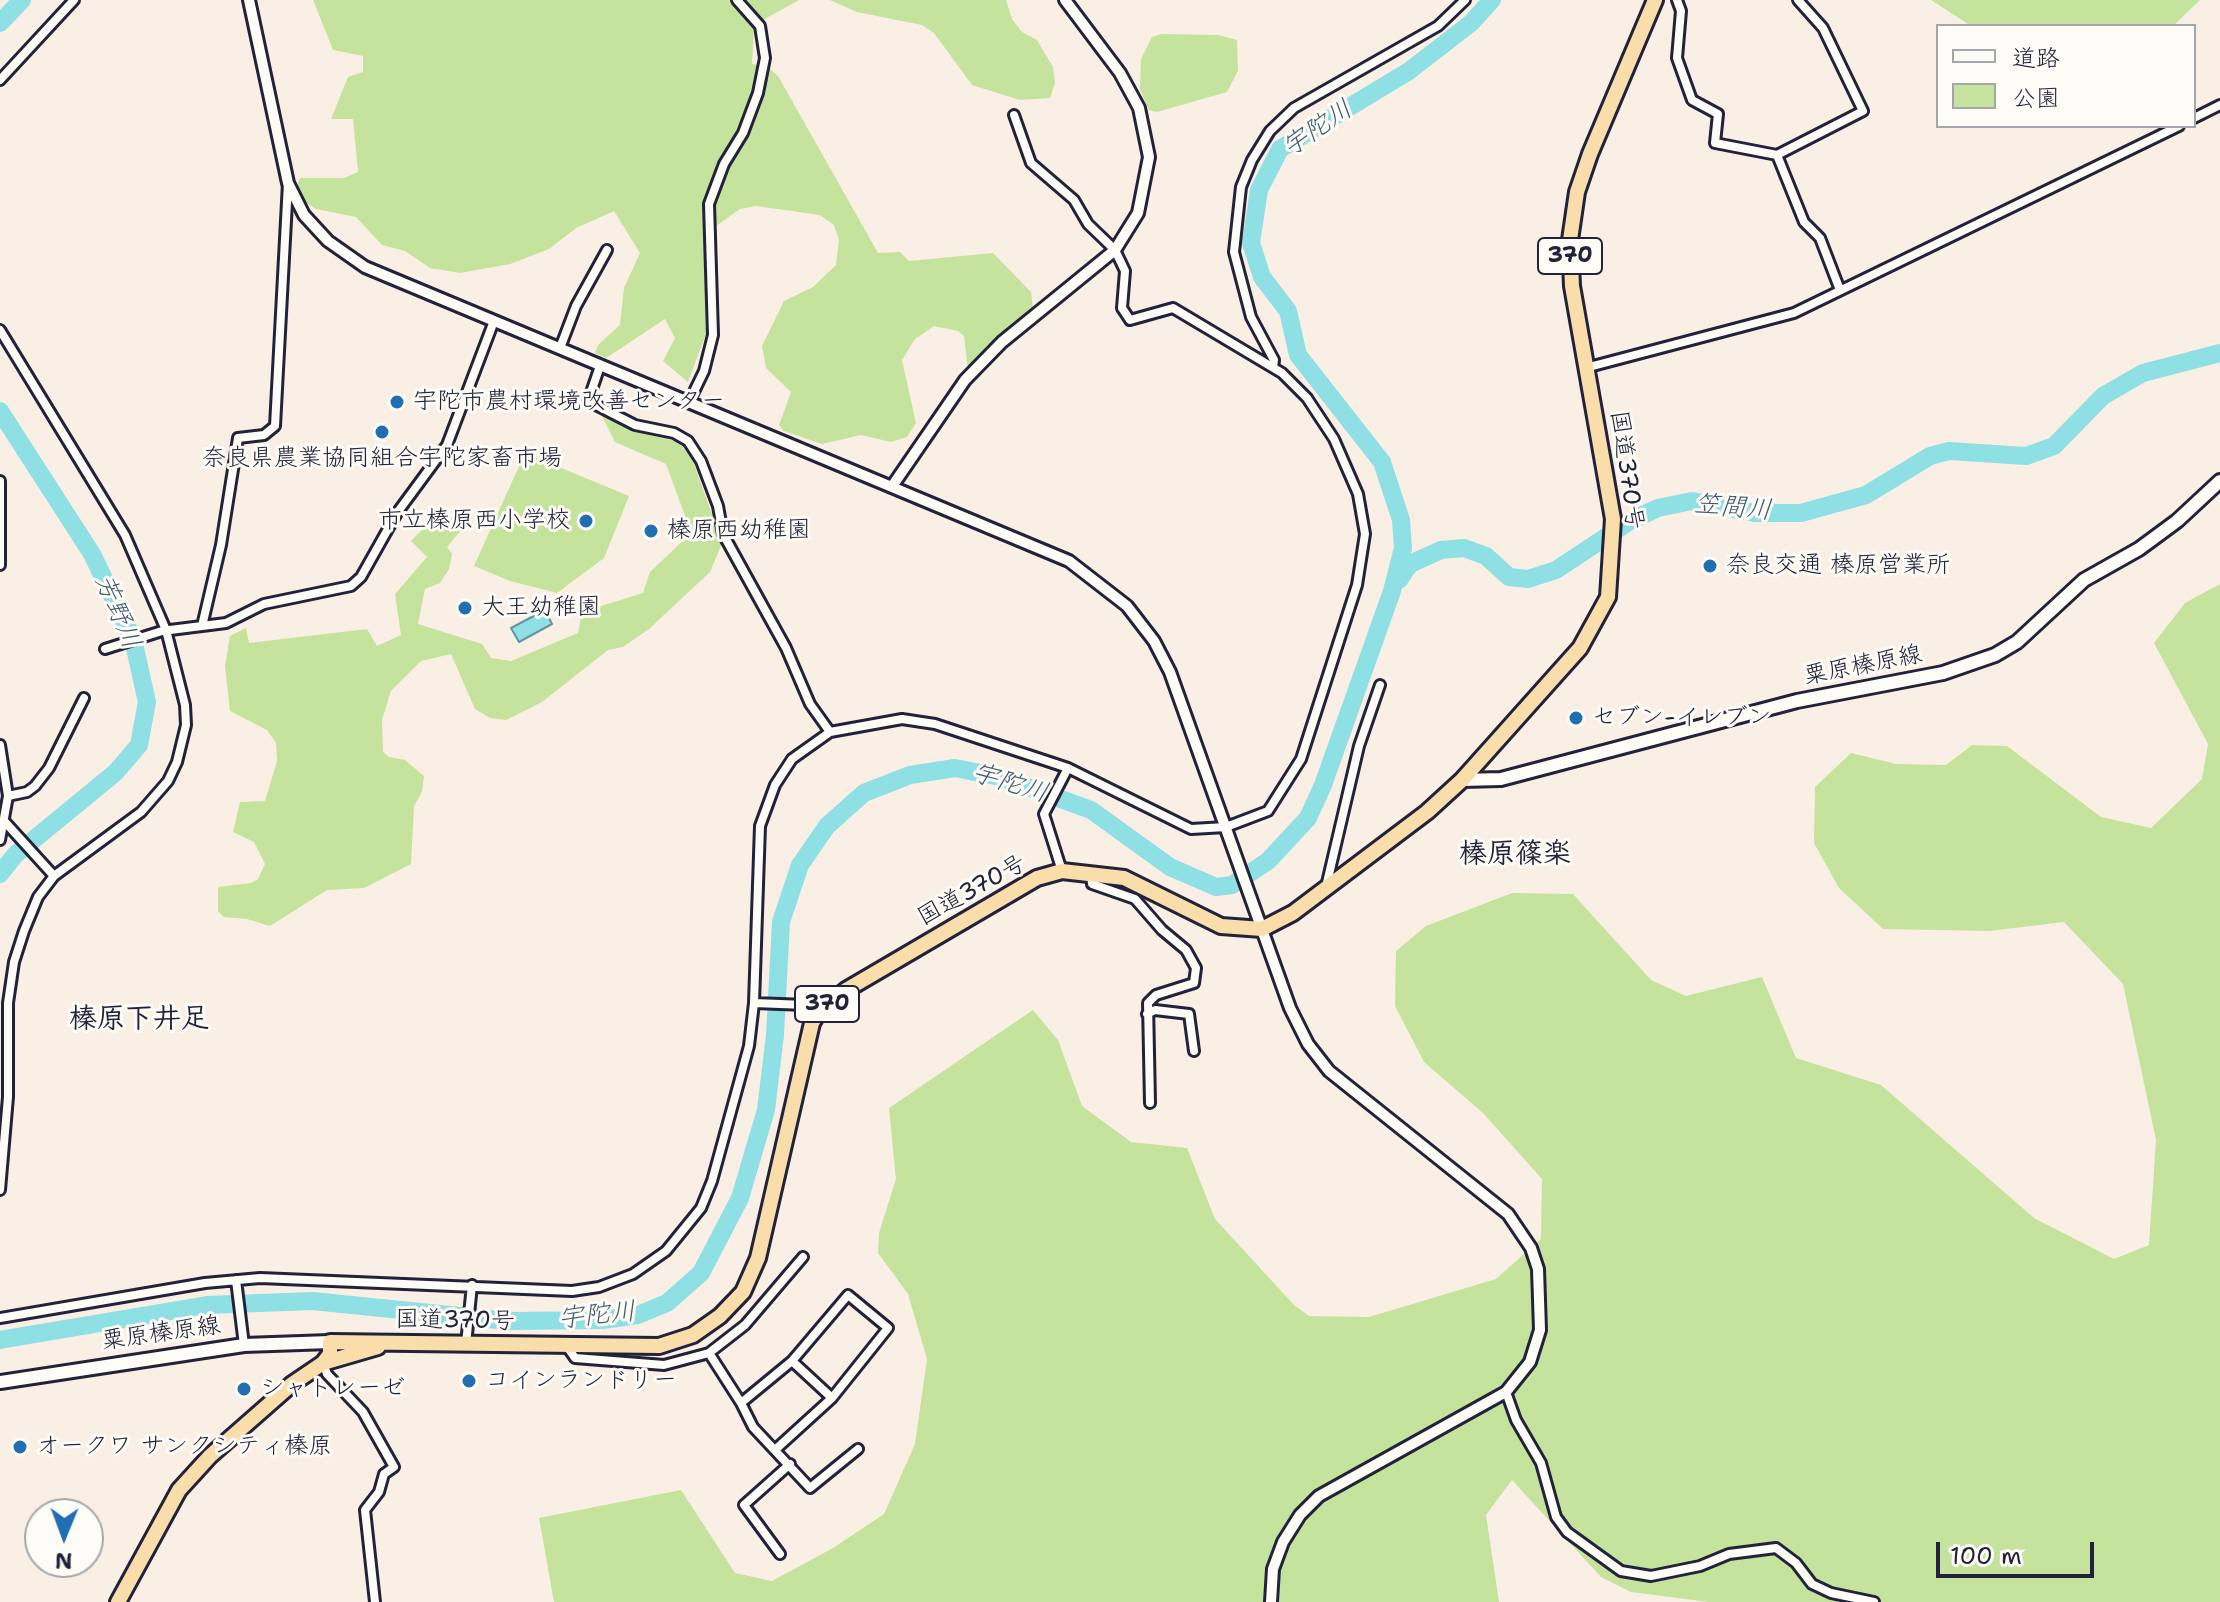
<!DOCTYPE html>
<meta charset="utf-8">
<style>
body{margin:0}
#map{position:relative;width:2220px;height:1602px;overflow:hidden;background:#faefe5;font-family:"Shantell Sans","Klee One",sans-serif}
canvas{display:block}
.legend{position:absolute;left:1936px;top:24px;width:260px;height:104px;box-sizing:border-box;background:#fdfcf7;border:2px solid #a5a5ac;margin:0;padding:10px 14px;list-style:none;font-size:24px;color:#22223b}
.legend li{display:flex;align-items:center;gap:16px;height:40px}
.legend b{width:40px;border:2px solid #a5a5ac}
.north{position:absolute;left:24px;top:1498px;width:80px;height:80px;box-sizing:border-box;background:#fdfcf7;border:2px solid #a5a5ac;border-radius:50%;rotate:181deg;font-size:22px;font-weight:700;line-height:32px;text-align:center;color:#22223b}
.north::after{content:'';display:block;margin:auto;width:28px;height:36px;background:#1f6fb2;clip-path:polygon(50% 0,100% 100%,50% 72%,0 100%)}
.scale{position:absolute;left:1936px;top:1542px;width:158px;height:36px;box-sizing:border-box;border:4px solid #22223b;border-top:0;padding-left:10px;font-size:24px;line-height:28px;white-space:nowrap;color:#22223b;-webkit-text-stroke:6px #fdfcf7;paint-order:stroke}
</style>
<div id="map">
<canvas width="2220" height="1602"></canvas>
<ul class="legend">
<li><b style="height:10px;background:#fdfcf7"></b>道路</li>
<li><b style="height:22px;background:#c5e39c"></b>公園</li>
</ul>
<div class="north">N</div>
<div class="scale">100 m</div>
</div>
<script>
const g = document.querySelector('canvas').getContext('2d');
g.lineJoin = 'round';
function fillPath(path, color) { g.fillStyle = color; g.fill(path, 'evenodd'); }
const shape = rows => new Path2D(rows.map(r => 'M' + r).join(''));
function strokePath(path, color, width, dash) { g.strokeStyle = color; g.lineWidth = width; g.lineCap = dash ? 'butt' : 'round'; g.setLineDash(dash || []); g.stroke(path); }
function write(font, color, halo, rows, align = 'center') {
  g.font = font + ' "Shantell Sans","Klee One",sans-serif'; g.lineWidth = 6; g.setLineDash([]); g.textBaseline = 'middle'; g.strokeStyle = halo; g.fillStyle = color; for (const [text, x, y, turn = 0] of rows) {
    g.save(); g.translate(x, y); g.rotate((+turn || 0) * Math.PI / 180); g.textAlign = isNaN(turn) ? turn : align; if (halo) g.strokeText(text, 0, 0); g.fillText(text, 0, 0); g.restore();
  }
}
const green = shape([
 [313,0,799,0,754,25,752,64,767,66,778,76,878,253,900,252,909,261,993,253,1031,292,1033,309,968,371,964,336,958,331,934,326,915,339,902,360,916,423,907,437,891,442,861,435,822,444,784,431,779,425,791,392,766,368,762,346,784,301,813,287,836,265,839,240,834,225,820,215,756,206,740,209,709,231,705,246,716,307,688,382,663,361,675,338,665,319,606,358,595,353,598,345,620,325,624,288,640,253,614,211,576,228,549,249,510,264,460,273,430,268,405,251,382,245,356,217,316,209,302,200,297,185,300,178,344,178,358,172,353,119,331,119,348,77,363,72,363,56,333,50],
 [830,0,1006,0,1012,19,1022,32,1037,40,1053,67,1055,83,1050,98,1020,100,972,85,934,33,922,25,857,12],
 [1931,0,2200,0,2173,26,1971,26],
 [1161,34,1218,35,1237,40,1238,71,1227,92,1157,112,1149,110,1140,89,1141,59,1152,37],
 [601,414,640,432,678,442,692,458,722,543,710,572,649,629,623,647,608,650,542,702,506,720,490,718,475,709,451,654,421,661,391,691,382,720,383,752,389,757,405,760,424,776,422,792,414,806,411,864,364,888,327,890,270,926,247,919,224,917,218,911,218,887,251,883,258,879,265,864,254,842,233,832,240,802,265,801,277,761,276,743,267,730,230,711,225,666,230,636,246,628,249,643,367,629,377,646,401,635,395,594,427,557,411,541,433,519,464,516,468,522,447,547,452,554,449,569,440,583,425,589,418,624,482,644,491,658,511,661,578,633,582,612,643,593,650,572,685,539,688,524,666,464,615,442],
 [525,453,629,496,604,558,557,593,510,581,474,566],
 [2220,584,2220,1602,1709,1602,1631,1592,1601,1577,1512,1480,1486,1515,1499,1602,554,1602,539,1518,681,1490,735,1573,772,1581,833,1548,884,1514,915,1444,927,1359,908,1294,878,1253,879,1233,896,1179,889,1108,1033,1010,1058,1040,1082,1106,1131,1142,1187,1148,1215,1219,1294,1305,1309,1316,1369,1317,1496,1279,1541,1239,1542,1179,1483,1113,1424,1062,1395,1006,1396,951,1426,926,1512,893,1573,894,1651,980,1686,996,1762,977,1796,1058,1881,1085,2034,1218,2114,1259,2149,1245,2156,1140,2123,984,2064,922,1989,931,1883,929,1839,888,1814,843,1815,787,1851,753,1896,764,1946,765,1972,745,2007,746,2101,817,2151,828,2202,779,2208,744,2154,643,2185,603]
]);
const water = shape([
 [545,610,552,624,519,642,511,628,545,610]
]);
const river = shape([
 [0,23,22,0],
 [0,411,92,554,133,639,147,702,139,745,116,772,15,855,0,874],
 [1399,580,1410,564,1441,550,1464,548,1486,556,1509,577,1528,579,1556,570,1630,521,1658,508,1692,501,1754,513,1801,513,1866,495,1930,456,1949,451,2026,456,2054,446,2103,396,2143,373,2220,353],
 [0,1340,207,1305,313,1301,508,1321,603,1320,638,1315,667,1303,701,1273,740,1198,766,1110,775,1035,781,922,800,865,827,826,864,793,910,775,955,768,1000,777,1091,810,1170,867,1216,887,1232,885,1268,861,1308,818,1323,785,1392,591,1403,548,1401,520,1382,462,1298,355,1288,311,1262,277,1251,243,1259,190,1280,149,1409,71,1471,23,1492,0]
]);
const minor = shape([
 [1677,0,1681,11,1677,58,1692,100,1718,114,1715,143,1777,155,1863,111,1823,28,1798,0],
 [0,80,74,0],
 [2194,118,2220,105],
 [1777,155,1804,222,1820,238,1840,290],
 [0,330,125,535,166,630,185,705,186,725,177,762,168,781,141,812,54,876,38,897,24,931,14,962,8,1003,8,1097,0,1190],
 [560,348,576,306,607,250],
 [600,366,588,401,635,425,674,433,688,441,701,461,718,506,723,534,786,648,810,704,830,732],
 [1273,367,1274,360,1251,317,1234,252,1241,187,1252,160,1270,131,1294,108,1438,26,1465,0],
 [1589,367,1794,313,2179,126],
 [689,402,704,371,713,335,709,204,724,164,743,133,758,93,765,58,760,26,737,0],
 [0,481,0,565],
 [202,626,221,545,238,438,264,435,275,426,288,183],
 [105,649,162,631,226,623,264,604,351,586,361,577,397,513,447,445,494,321],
 [0,745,8,796,0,840],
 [8,796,27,792,35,786,49,768,84,698],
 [5,822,54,876],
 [1062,871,1044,814,1068,768],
 [1091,873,1092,884,1135,899,1162,930,1186,950,1196,968,1194,983,1156,995,1148,1003,1150,1103],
 [1326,887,1359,746,1380,685],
 [754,1003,806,1005,818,1013],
 [1147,1014,1155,1010,1189,1014,1194,1051],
 [236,1280,244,1345],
 [0,1318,205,1283,260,1278,572,1291,599,1287,633,1274,666,1251,701,1208,712,1181,749,1046,754,1003,760,826,775,785,792,759,830,732,902,719,935,724,1068,768,1191,829,1226,827,1268,811,1301,759,1357,585,1365,534,1358,494,1334,439,1307,398,1282,373,1173,308,1130,320,1122,308,1125,271,1115,250,1088,224,1074,200,1031,163,1014,115],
 [466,1344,472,1285],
 [566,1345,575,1358,664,1365,709,1353,741,1403,792,1361,832,1398,888,1328,848,1295,792,1361],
 [709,1353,745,1325,803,1257],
 [323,1363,327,1374,363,1412,394,1467,384,1474,379,1492,365,1510,375,1602],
 [1506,1392,1516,1420,1541,1463,1556,1517,1567,1532,1621,1571,1651,1576,1700,1566,1729,1554,1776,1548,1796,1563,1812,1584,1831,1593,1874,1602],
 [741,1403,753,1427,810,1488,858,1449],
 [776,1449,832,1398],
 [780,1554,744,1505,790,1464]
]);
const tertiary = shape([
 [249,0,288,183,304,215,328,241,365,267,1069,561,1127,606,1154,641,1170,672,1290,1008,1308,1044,1329,1071,1508,1214,1531,1248,1538,1269,1540,1330,1530,1362,1506,1392,1319,1496,1300,1515,1283,1542,1273,1569,1271,1602],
 [893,485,965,380,1002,342,1115,250,1138,213,1149,157,1139,108,1120,73,1065,0]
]);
const secondary = shape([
 [1462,780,1501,779,1797,701,1943,673,1995,655,2017,642,2084,580,2139,549,2177,521,2220,481],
 [0,1382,244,1345,330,1342]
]);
const trunk = shape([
 [323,1363,378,1347],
 [118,1602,179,1490,210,1456,292,1384,323,1363,330,1354,330,1342,659,1346,693,1335,720,1316,743,1292,758,1258,812,1023,818,1013,846,990,1037,878,1062,871,1124,878,1221,926,1262,929,1293,913,1427,812,1462,780,1580,648,1608,597,1613,519,1572,286,1570,240,1577,192,1590,154,1655,0]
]);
const markers = [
 [397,402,8,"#1f6fb2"],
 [382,432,8,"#1f6fb2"],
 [586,521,8,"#1f6fb2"],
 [651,531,8,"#1f6fb2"],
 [1710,566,8,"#1f6fb2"],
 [465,608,8,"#1f6fb2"],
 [1576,718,8,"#1f6fb2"],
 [469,1381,8,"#1f6fb2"],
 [244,1389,8,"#1f6fb2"],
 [20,1447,8,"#1f6fb2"]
];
const shields = [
 [1570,256,64],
 [827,1004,64]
];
const shieldNames = [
 ["370",1570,256],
 ["370",827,1004]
];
const poiNames = [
 ["宇陀市農村環境改善センター",413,402],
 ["奈良県農業協同組合宇陀家畜市場",382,459,"center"],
 ["市立榛原西小学校",570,521,"right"],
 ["榛原西幼稚園",667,531],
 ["奈良交通 榛原営業所",1726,566],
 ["大王幼稚園",481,608],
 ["セブン-イレブン",1592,718],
 ["コインランドリー",485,1381],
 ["シャトレーゼ",260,1389],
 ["オークワ サンクシティ榛原",36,1447]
];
const streetNames = [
 ["国道370号",1626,470,82],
 ["粟原榛原線",1863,666,-11],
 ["国道370号",972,891,-29],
 ["国道370号",455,1321,1],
 ["粟原榛原線",161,1334,-8]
];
const waterNames = [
 ["宇陀川",1318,129,-34],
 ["笠間川",1733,508,5],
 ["芳野川",117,612,67],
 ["宇陀川",1010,784,17],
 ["宇陀川",597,1316,-6]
];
const quarterNames = [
 ["榛原篠楽",1515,855],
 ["榛原下井足",139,1020]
];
fillPath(green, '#c5e39c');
fillPath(water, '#8ee0e5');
strokePath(water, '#6394a1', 2);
strokePath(river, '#8ee0e5', 18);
strokePath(minor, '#22223b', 14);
strokePath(tertiary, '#22223b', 16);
strokePath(secondary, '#22223b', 18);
strokePath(trunk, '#22223b', 20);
strokePath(minor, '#fdfcf7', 8);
strokePath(tertiary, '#fdfcf7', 10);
strokePath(secondary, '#fdfcf7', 12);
strokePath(trunk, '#f9deab', 14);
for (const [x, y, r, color] of markers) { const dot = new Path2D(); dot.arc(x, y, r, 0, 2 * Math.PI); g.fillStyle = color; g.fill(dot); strokePath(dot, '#fdfcf7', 3); }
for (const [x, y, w] of shields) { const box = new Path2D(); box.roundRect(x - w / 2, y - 18, w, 36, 6); g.fillStyle = '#fdfcf7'; g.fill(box); strokePath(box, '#22223b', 2); }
write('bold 22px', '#22223b', null, shieldNames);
write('24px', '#22223b', '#fdfcf7', poiNames, 'left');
write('24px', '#22223b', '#fdfcf7', streetNames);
write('italic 26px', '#425b6e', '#fdfcf7', waterNames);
write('bold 28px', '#22223b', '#fdfcf7', quarterNames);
</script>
